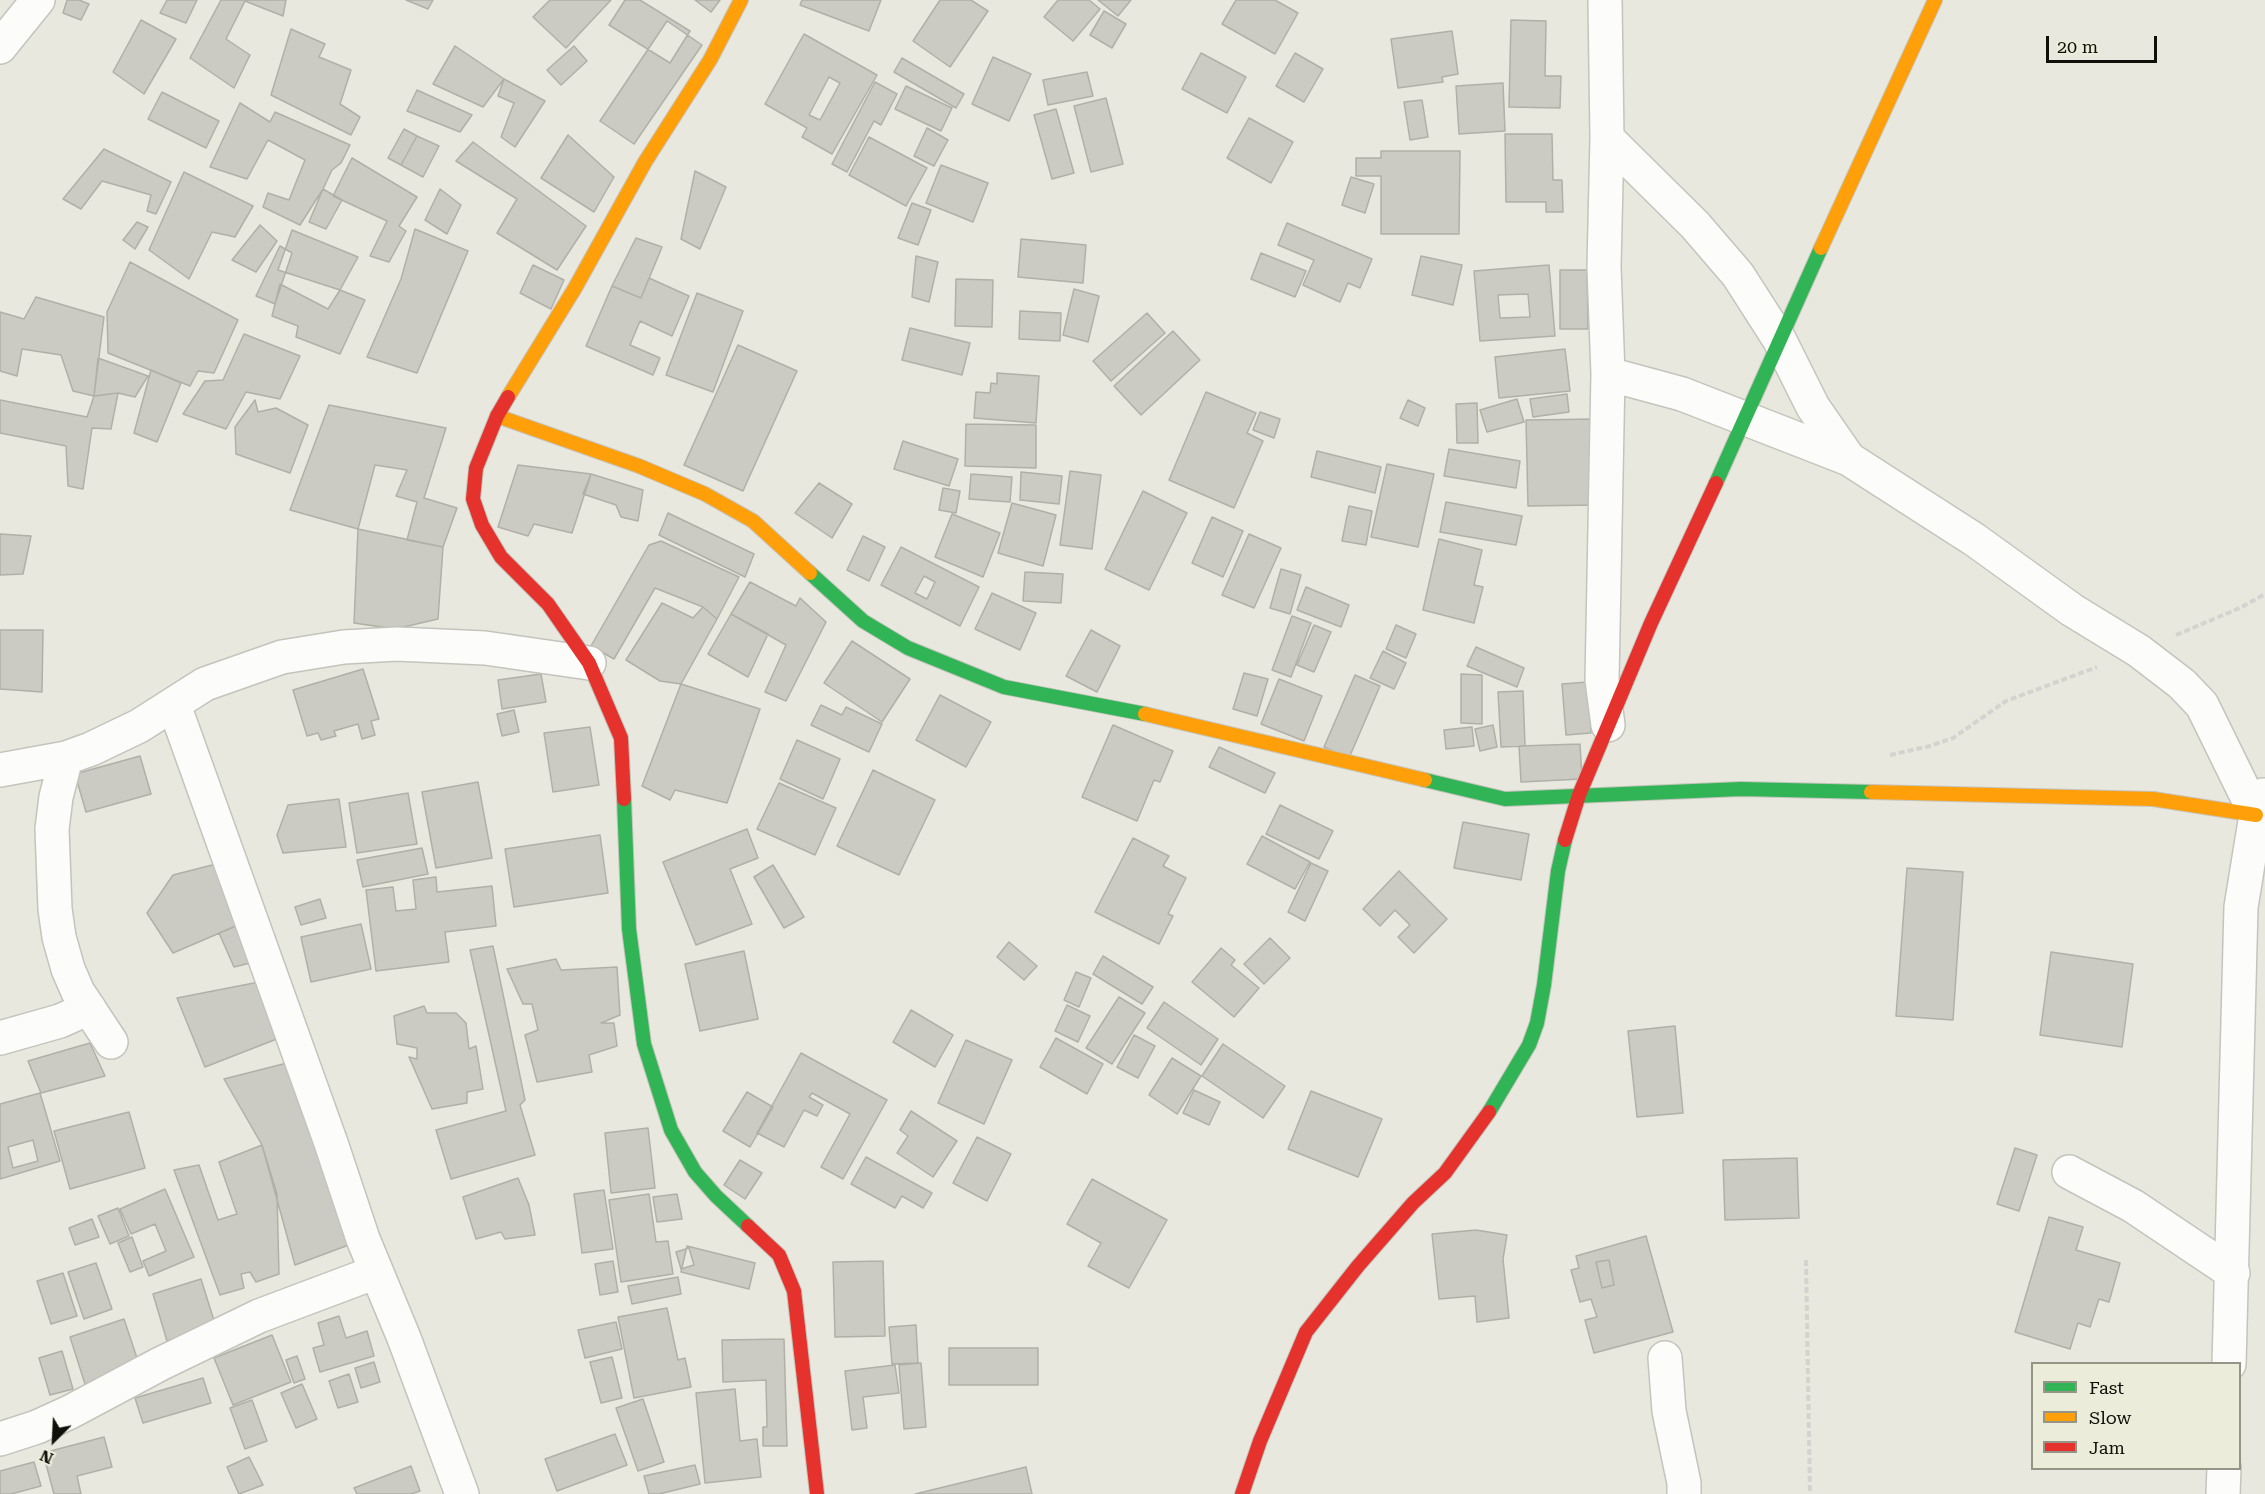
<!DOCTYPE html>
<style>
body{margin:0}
#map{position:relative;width:2265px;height:1494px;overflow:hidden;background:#e8e8de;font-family:"Roboto Serif",serif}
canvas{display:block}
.legend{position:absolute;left:2031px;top:1362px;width:210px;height:108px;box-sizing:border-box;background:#ececda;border:2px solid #949487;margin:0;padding:8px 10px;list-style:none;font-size:18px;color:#10100a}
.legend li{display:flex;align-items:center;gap:12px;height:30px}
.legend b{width:30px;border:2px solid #949487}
.north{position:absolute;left:24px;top:1410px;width:60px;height:60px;-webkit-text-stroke:4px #ececda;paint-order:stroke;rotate:204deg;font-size:16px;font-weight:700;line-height:24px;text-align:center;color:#10100a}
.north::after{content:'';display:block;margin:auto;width:21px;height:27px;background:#10100a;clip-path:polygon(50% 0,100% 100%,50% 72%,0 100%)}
.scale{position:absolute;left:2046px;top:36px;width:111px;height:27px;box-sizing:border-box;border:3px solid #10100a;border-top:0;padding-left:8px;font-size:18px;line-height:21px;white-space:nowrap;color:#10100a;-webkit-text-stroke:4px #ececda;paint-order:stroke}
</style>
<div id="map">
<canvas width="2265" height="1494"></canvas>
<ul class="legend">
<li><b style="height:8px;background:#30b455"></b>Fast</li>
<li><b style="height:8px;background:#ff9f0a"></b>Slow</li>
<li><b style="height:8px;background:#e5322d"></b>Jam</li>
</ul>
<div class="north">N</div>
<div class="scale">20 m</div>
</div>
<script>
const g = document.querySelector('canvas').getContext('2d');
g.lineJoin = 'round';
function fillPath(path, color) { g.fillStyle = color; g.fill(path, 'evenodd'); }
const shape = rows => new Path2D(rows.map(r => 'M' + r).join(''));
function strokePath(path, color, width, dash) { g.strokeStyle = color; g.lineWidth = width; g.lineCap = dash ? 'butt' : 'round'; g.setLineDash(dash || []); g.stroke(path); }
const building = shape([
 [67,0,79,0,89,4,81,20,63,13,67,0],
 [167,0,197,0,186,23,160,13,167,0],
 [221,0,286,0,283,16,245,1,226,39,250,55,234,88,190,58,221,0],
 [406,0,433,0,428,9,406,0],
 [550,0,611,0,566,48,533,17,550,0],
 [625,0,640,0,690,31,670,63,609,25,625,0],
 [695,0,720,0,711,12,695,0],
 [802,0,881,0,869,31,800,5,802,0],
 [940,0,971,0,988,11,950,67,913,41,940,0],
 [1058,0,1089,0,1100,9,1073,41,1044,17,1058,0],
 [1098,0,1131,0,1118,16,1098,0],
 [1236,0,1275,0,1298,13,1275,54,1222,24,1236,0],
 [1104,11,1126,24,1112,48,1090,35,1104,11],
 [141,20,176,39,144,94,113,72,141,20],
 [1511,20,1546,21,1545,76,1561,76,1560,108,1509,107,1511,20],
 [667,21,702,45,634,144,600,121,667,21],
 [291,29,325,44,319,57,351,70,340,104,360,117,351,135,271,95,291,29],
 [1452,31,1458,74,1442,77,1443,82,1398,88,1391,39,1452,31],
 [804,34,877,75,832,154,802,137,807,128,765,104,804,34],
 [829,77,840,83,820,120,809,115,829,77],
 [455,46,504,79,483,107,433,84,455,46],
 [574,46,587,61,561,85,547,70,574,46],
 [1201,53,1246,77,1227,113,1182,89,1201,53],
 [1295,53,1323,69,1304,102,1276,86,1295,53],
 [993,57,1031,74,1009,121,972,104,993,57],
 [902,58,964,94,956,108,894,72,902,58],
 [1087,72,1093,96,1048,105,1043,80,1087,72],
 [504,79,545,101,515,147,501,137,514,103,498,96,504,79],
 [875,82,897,94,881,125,874,121,847,172,832,164,875,82],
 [1503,83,1505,131,1459,134,1456,86,1503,83],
 [906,86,952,108,941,131,895,109,906,86],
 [417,90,472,115,460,132,407,111,417,90],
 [162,92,219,121,206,148,148,119,162,92],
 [1106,98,1123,164,1091,172,1074,106,1106,98],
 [1422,100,1428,137,1410,140,1404,102,1422,100],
 [240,103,270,122,275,112,350,145,341,163,332,170,323,189,300,225,263,207,268,193,289,200,305,160,268,140,247,179,210,167,240,103],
 [1056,109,1074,173,1052,179,1034,115,1056,109],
 [1249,118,1293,142,1271,183,1227,158,1249,118],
 [927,128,948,140,934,166,914,156,927,128],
 [404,129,417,136,401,165,388,158,404,129],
 [1505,134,1552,134,1553,180,1562,180,1563,212,1546,212,1546,202,1506,202,1505,134],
 [568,135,614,177,594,212,541,178,568,135],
 [417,136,439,146,423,177,401,165,417,136],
 [869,137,927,168,906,206,849,175,869,137],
 [473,142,586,226,557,270,497,233,517,199,456,161,473,142],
 [104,149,171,182,156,214,147,211,151,195,102,181,81,209,63,199,104,149],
 [1381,151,1460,151,1459,234,1381,234,1381,176,1356,176,1356,158,1381,158,1381,151],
 [352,158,417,197,399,226,406,231,389,262,370,256,387,221,333,196,352,158],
 [941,165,988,183,973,222,926,203,941,165],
 [695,171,726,187,700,249,681,239,695,171],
 [184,172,253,206,235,237,212,232,189,279,149,250,184,172],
 [1351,177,1374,184,1365,213,1342,205,1351,177],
 [323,189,342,200,326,229,309,222,323,189],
 [440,189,461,205,447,234,425,220,440,189],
 [912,203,931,210,918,245,898,238,912,203],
 [137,222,148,227,135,249,123,240,137,222],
 [1287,223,1372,259,1360,288,1348,283,1340,302,1303,285,1314,260,1278,245,1287,223],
 [260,225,277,241,256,272,232,260,260,225],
 [415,229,468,251,417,373,367,357,401,279,415,229],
 [292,230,358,257,340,290,278,270,292,230],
 [636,238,662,247,641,298,612,286,636,238],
 [1021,239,1086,245,1083,283,1018,277,1021,239],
 [280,246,292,253,275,304,256,296,280,246],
 [1261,253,1306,271,1295,297,1251,279,1261,253],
 [916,256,938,262,929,302,912,297,916,256],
 [1421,256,1462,265,1453,305,1412,295,1421,256],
 [130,262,238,320,214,373,198,371,190,386,108,353,107,312,130,262],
 [533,265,564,280,551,309,520,293,533,265],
 [1549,265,1555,336,1480,341,1474,271,1549,265],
 [1528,294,1530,317,1500,318,1498,295,1528,294],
 [1560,270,1587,270,1588,329,1560,329,1560,270],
 [649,278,689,296,672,336,640,321,630,345,660,358,653,375,586,346,612,286,641,298,649,278],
 [956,279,993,280,992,327,955,326,956,279],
 [280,284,328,309,340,290,365,300,340,354,296,337,298,326,272,316,280,284],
 [1074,289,1099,296,1088,342,1063,335,1074,289],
 [697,293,743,311,713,392,666,375,697,293],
 [36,297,104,317,94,396,73,391,61,355,22,349,17,376,0,371,0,312,24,319,36,297],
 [1020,311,1061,313,1060,341,1019,339,1020,311],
 [1147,313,1165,333,1111,381,1093,361,1147,313],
 [910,328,970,343,962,375,902,360,910,328],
 [1173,331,1200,360,1141,415,1114,386,1173,331],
 [244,334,300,356,280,399,246,392,226,429,183,414,205,381,223,380,244,334],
 [738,345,797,371,743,491,684,465,738,345],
 [1565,349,1570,391,1499,398,1495,357,1565,349],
 [98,358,148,376,135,397,118,393,94,396,98,358],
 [151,370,181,383,157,442,134,433,151,370],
 [997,373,1039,376,1036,423,974,418,976,392,990,393,991,383,997,384,997,373],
 [1206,392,1256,413,1247,433,1263,441,1234,508,1169,480,1206,392],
 [118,393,111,429,92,428,83,489,68,486,66,446,0,433,0,400,87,417,94,396,118,393],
 [1567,394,1569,412,1533,417,1530,399,1567,394],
 [1517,399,1524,422,1487,432,1480,410,1517,399],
 [255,400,258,412,276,408,308,425,290,473,236,454,235,427,255,400],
 [1408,400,1425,408,1418,426,1400,418,1408,400],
 [1477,403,1478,443,1457,443,1456,404,1477,403],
 [329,405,446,428,424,498,457,508,443,547,407,540,417,502,396,496,407,470,375,465,358,529,290,510,329,405],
 [1260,412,1280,419,1274,438,1253,430,1260,412],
 [1597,419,1598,505,1528,506,1526,420,1597,419],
 [966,424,1036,425,1036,468,965,466,966,424],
 [903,441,958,459,949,486,894,469,903,441],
 [1449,449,1520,461,1516,488,1444,476,1449,449],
 [1317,451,1381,467,1375,493,1311,477,1317,451],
 [1387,464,1434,474,1418,547,1371,537,1387,464],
 [518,465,591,474,572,533,534,524,528,536,498,527,518,465],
 [1070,471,1101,475,1092,549,1060,545,1070,471],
 [1021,472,1062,476,1059,504,1020,500,1021,472],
 [591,474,643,490,638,521,621,517,616,505,583,494,591,474],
 [971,474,1012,477,1010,502,969,499,971,474],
 [819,483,852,504,832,538,795,513,819,483],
 [943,488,960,491,956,513,939,510,943,488],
 [1143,491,1187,513,1149,590,1105,569,1143,491],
 [1446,502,1522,516,1516,545,1440,532,1446,502],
 [1012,503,1056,515,1043,566,998,553,1012,503],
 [1349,506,1372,511,1366,545,1342,541,1349,506],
 [668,513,754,554,745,577,659,535,668,513],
 [952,514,1000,533,983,577,935,557,952,514],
 [1212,517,1243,531,1223,577,1192,563,1212,517],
 [358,529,443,547,438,619,395,629,354,623,358,529],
 [0,534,31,536,23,574,0,575,0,534],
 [1249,534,1281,548,1254,608,1222,595,1249,534],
 [863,536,885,547,869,581,847,570,863,536],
 [1439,539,1482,550,1474,585,1483,587,1474,623,1423,610,1439,539],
 [661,541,739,577,717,619,703,607,655,588,614,659,591,646,649,545,661,541],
 [901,547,979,587,960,626,881,585,901,547],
 [924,576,935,582,927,599,915,593,924,576],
 [1281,569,1301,575,1290,614,1270,608,1281,569],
 [1025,572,1063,574,1061,603,1023,601,1025,572],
 [750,582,796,606,800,598,826,622,786,701,765,692,786,645,731,614,750,582],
 [1306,587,1349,605,1341,627,1297,610,1306,587],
 [992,593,1036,613,1020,650,975,629,992,593],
 [662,603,693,618,703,607,717,619,681,684,660,681,626,660,662,603],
 [731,614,768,634,748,677,708,654,731,614],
 [1292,616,1311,623,1291,677,1272,670,1292,616],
 [1314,625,1331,632,1314,672,1297,665,1314,625],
 [1396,625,1416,634,1406,658,1386,649,1396,625],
 [0,630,43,630,42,692,0,689,0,630],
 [1091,630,1120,646,1097,692,1066,676,1091,630],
 [852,641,910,679,882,722,824,683,852,641],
 [1476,647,1524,668,1517,687,1467,666,1476,647],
 [1383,651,1406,663,1394,689,1370,678,1383,651],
 [363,669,379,719,371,721,375,735,362,739,358,724,334,731,336,736,321,740,318,733,307,736,293,690,363,669],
 [1244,673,1268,679,1257,716,1233,709,1244,673],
 [541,674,546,702,502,709,498,680,541,674],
 [1461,674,1482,675,1482,724,1461,723,1461,674],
 [1355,675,1380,686,1349,758,1324,747,1355,675],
 [1279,679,1322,696,1304,741,1261,724,1279,679],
 [1588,682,1591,733,1566,735,1562,684,1588,682],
 [681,684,760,709,727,803,675,790,670,800,642,786,681,684],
 [1523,691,1525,746,1501,747,1498,692,1523,691],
 [940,695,991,722,966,767,916,740,940,695],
 [821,705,842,715,846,707,882,724,869,752,811,725,821,705],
 [514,710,519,732,502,736,497,714,514,710],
 [1113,725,1173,751,1160,782,1154,780,1137,821,1082,797,1113,725],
 [1493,725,1497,747,1480,751,1475,729,1493,725],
 [590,727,599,785,553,792,544,733,590,727],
 [1472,727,1474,746,1446,749,1444,730,1472,727],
 [797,740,840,759,823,799,780,779,797,740],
 [1580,744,1582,779,1521,782,1519,746,1580,744],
 [1219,747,1275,773,1265,793,1209,767,1219,747],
 [140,756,151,794,86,812,75,774,140,756],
 [873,770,935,800,899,875,837,846,873,770],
 [478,782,492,858,436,868,422,792,478,782],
 [779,783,836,808,815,855,757,829,779,783],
 [408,793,417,844,357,853,349,803,408,793],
 [339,799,346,847,283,853,277,835,288,805,339,799],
 [1280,805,1333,831,1319,859,1266,834,1280,805],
 [1463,822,1529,834,1521,880,1454,868,1463,822],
 [747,829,758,858,730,869,752,924,696,945,663,862,747,829],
 [600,835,608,893,514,907,505,849,600,835],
 [1262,836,1310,862,1295,889,1247,864,1262,836],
 [1133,838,1169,856,1163,866,1186,878,1168,914,1173,916,1159,944,1095,912,1133,838],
 [422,848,428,874,363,887,357,860,422,848],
 [1311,863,1328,871,1305,921,1288,912,1311,863],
 [216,864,236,926,173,953,147,913,173,875,216,864],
 [773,865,804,917,784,928,754,877,773,865],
 [1907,868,1963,872,1953,1020,1896,1016,1907,868],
 [1399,871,1447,919,1414,953,1398,937,1410,925,1395,910,1380,926,1363,909,1399,871],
 [436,877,437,892,492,886,496,926,445,932,449,962,376,971,366,890,393,887,396,911,416,909,413,880,436,877],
 [320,899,326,918,301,925,295,907,320,899],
 [361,924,371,969,311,982,301,937,361,924],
 [236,926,267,959,234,967,219,933,236,926],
 [1270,938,1290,958,1264,984,1244,964,1270,938],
 [1009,942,1037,966,1024,980,997,957,1009,942],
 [493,946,525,1100,520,1105,535,1155,451,1179,436,1130,506,1111,470,950,493,946],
 [1221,948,1235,960,1231,965,1259,988,1234,1017,1192,982,1221,948],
 [744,951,758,1019,700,1031,685,964,744,951],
 [2051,952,2133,964,2122,1047,2040,1035,2051,952],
 [1103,956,1153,987,1142,1004,1093,974,1103,956],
 [556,959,561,970,617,967,620,1015,601,1023,614,1023,617,1046,589,1055,592,1072,537,1082,525,1035,538,1030,532,1004,523,1004,507,969,556,959],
 [1076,972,1091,978,1079,1007,1064,1000,1076,972],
 [259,982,287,1035,205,1067,177,998,259,982],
 [1119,997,1145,1013,1112,1064,1086,1048,1119,997],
 [1164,1002,1218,1039,1201,1065,1147,1028,1164,1002],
 [1067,1005,1090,1016,1078,1042,1055,1031,1067,1005],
 [424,1006,427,1013,456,1013,466,1023,469,1049,476,1046,483,1089,467,1092,467,1103,432,1109,409,1057,417,1059,417,1048,397,1044,394,1016,424,1006],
 [911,1010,953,1035,935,1067,893,1042,911,1010],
 [1675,1026,1683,1113,1637,1117,1628,1031,1675,1026],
 [1134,1035,1155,1046,1138,1078,1117,1067,1134,1035],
 [1056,1038,1103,1064,1087,1094,1040,1067,1056,1038],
 [966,1040,1012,1060,984,1124,938,1103,966,1040],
 [90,1043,105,1076,41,1093,28,1061,90,1043],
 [1223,1044,1285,1086,1263,1118,1202,1076,1223,1044],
 [801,1053,887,1100,843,1179,821,1167,850,1114,812,1093,809,1097,823,1105,817,1116,804,1110,784,1147,757,1133,801,1053],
 [1172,1058,1201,1076,1177,1114,1149,1095,1172,1058],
 [291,1062,354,1243,295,1265,262,1145,224,1079,291,1062],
 [1194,1090,1220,1102,1209,1125,1183,1113,1194,1090],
 [1311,1091,1382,1119,1358,1177,1288,1149,1311,1091],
 [747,1092,773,1107,750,1147,723,1131,747,1092],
 [40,1093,60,1161,0,1179,0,1104,40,1093],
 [33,1140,38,1161,13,1168,8,1147,33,1140],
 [911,1111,957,1141,933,1177,897,1153,908,1136,900,1130,911,1111],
 [129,1112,145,1168,70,1189,54,1131,129,1112],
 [648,1128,655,1188,611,1193,605,1133,648,1128],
 [977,1137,1011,1154,987,1201,953,1183,977,1137],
 [262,1145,277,1194,279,1274,256,1282,250,1272,241,1274,244,1288,220,1295,174,1170,199,1165,218,1220,237,1214,219,1162,262,1145],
 [2015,1148,2037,1155,2019,1211,1997,1204,2015,1148],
 [866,1157,932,1193,923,1208,902,1196,895,1208,851,1184,866,1157],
 [1797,1158,1799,1218,1725,1220,1723,1160,1797,1158],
 [740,1160,762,1173,745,1199,724,1185,740,1160],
 [518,1178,529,1205,535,1235,505,1239,501,1232,476,1239,463,1197,518,1178],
 [1092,1179,1167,1220,1129,1288,1088,1266,1101,1243,1067,1224,1092,1179],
 [165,1189,194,1257,149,1276,143,1261,166,1251,155,1224,131,1234,120,1209,165,1189],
 [604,1190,613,1249,582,1253,574,1194,604,1190],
 [649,1194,656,1242,668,1241,673,1274,621,1282,609,1200,649,1194],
 [677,1194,682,1219,657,1222,653,1197,677,1194],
 [118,1208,129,1236,110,1244,98,1216,118,1208],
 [2049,1217,2083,1227,2076,1250,2120,1263,2109,1302,2099,1299,2090,1327,2078,1323,2070,1349,2015,1332,2049,1217],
 [92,1219,99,1237,75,1245,69,1228,92,1219],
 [1476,1230,1507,1235,1503,1259,1509,1318,1477,1322,1475,1296,1439,1299,1432,1234,1476,1230],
 [1646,1236,1673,1332,1594,1353,1585,1320,1597,1317,1591,1299,1580,1302,1571,1270,1579,1268,1576,1256,1646,1236],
 [1609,1260,1614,1285,1602,1288,1596,1262,1609,1260],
 [132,1237,143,1267,130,1272,118,1243,132,1237],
 [687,1246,755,1263,749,1289,681,1272,687,1246],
 [689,1248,694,1265,681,1269,676,1252,689,1248],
 [1609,1260,1614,1285,1602,1288,1596,1262,1609,1260],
 [613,1261,618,1292,600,1295,595,1264,613,1261],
 [883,1261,885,1336,835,1337,833,1262,883,1261],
 [96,1263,112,1309,84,1319,68,1272,96,1263],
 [63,1273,77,1316,51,1324,37,1281,63,1273],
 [678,1277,681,1294,632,1304,628,1286,678,1277],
 [201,1279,216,1327,167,1341,153,1294,201,1279],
 [667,1308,678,1360,685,1358,691,1387,634,1398,618,1317,667,1308],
 [339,1316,346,1338,367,1331,374,1356,320,1372,313,1348,324,1345,318,1323,339,1316],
 [124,1319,140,1367,85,1384,70,1337,124,1319],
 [616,1322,622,1349,585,1358,578,1330,616,1322],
 [916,1325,918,1363,892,1364,889,1327,916,1325],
 [272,1335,291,1382,233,1405,214,1358,272,1335],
 [784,1339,787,1446,763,1446,763,1427,767,1427,766,1380,723,1382,722,1340,784,1339],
 [949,1348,1038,1348,1038,1385,949,1385,949,1348],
 [62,1351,73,1389,50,1395,39,1358,62,1351],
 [297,1356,305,1379,294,1383,286,1360,297,1356],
 [612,1357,622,1398,601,1403,590,1362,612,1357],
 [374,1362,380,1382,361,1388,355,1368,374,1362],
 [921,1363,926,1427,904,1429,899,1365,921,1363],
 [895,1365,899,1393,863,1397,867,1428,852,1430,845,1371,895,1365],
 [349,1374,358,1402,338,1408,329,1381,349,1374],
 [203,1378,211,1403,143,1423,135,1398,203,1378],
 [302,1384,317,1419,296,1428,281,1393,302,1384],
 [735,1389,740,1441,757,1439,761,1477,705,1483,696,1393,735,1389],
 [643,1399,664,1462,638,1471,616,1408,643,1399],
 [252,1400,267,1441,245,1449,230,1408,252,1400],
 [615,1434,627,1465,557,1491,545,1459,615,1434],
 [104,1437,112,1467,77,1476,81,1494,54,1494,43,1453,104,1437],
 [249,1457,263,1485,239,1494,227,1467,249,1457],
 [34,1462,41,1486,11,1494,0,1494,0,1471,34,1462],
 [695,1465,700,1484,659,1494,649,1494,644,1476,695,1465],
 [411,1466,420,1491,411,1494,357,1494,354,1488,411,1466],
 [1026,1467,1032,1494,915,1494,1026,1467]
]);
const path = shape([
 [2176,635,2240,608,2265,594],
 [1890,755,1930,746,1953,738,2006,701,2097,667],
 [1806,1260,1810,1494]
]);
const street = shape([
 [1605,0,1607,138,1604,267,1608,374,1602,680,1608,725],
 [0,47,38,0],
 [1607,138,1695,225,1738,275,1779,339,1813,407,1849,459],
 [1608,374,1682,394,1849,459,1975,540,2072,610,2139,651,2182,684,2202,705,2256,815],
 [174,705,331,1143,363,1239,404,1338,462,1494],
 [66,758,56,797,52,829,55,909,59,937,68,969,78,992,111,1042],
 [0,770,66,758,91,749,139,726,205,684,282,657,344,647,397,644,485,648,589,663],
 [0,1038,60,1021,89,1008],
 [2069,1172,2133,1206,2233,1273],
 [1665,1358,1669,1411,1684,1483,1684,1494],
 [2229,1364,2241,907,2256,815,2263,795],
 [0,1439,37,1427,70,1412,160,1364,259,1316,376,1272],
 [2223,1494,2224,1468]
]);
const fast = shape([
 [1716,483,1821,248],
 [810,573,863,621,908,648,1004,687,1145,714],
 [1425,780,1505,799,1741,789,1871,792],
 [624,799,629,929,644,1044,671,1130,695,1172,716,1196,748,1226],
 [1489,1112,1529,1045,1537,1023,1544,985,1558,871,1565,840]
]);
const slow = shape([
 [1821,248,1935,0],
 [508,397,575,288,645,162,710,60,741,0],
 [497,416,639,466,705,494,753,521,810,573],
 [1145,714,1425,780],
 [1871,792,2153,799,2256,815]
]);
const jam = shape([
 [508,397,497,416,476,468,473,499,482,525,501,557,548,604,589,663,621,738,624,799],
 [1565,840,1579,795,1651,623,1716,483],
 [748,1226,779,1255,794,1291,817,1494],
 [1242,1494,1260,1441,1306,1332,1358,1266,1413,1203,1445,1173,1489,1112]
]);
fillPath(building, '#cbcbc4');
strokePath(building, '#b0b0a8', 1.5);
strokePath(street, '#c4c4bd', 36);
strokePath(fast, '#c4c4bd', 16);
strokePath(slow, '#c4c4bd', 16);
strokePath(jam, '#c4c4bd', 16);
strokePath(path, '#d3d3d0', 4, [6, 3]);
strokePath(street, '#fcfcfa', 33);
strokePath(fast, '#30b455', 14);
strokePath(slow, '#ff9f0a', 14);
strokePath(jam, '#e5322d', 14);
</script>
